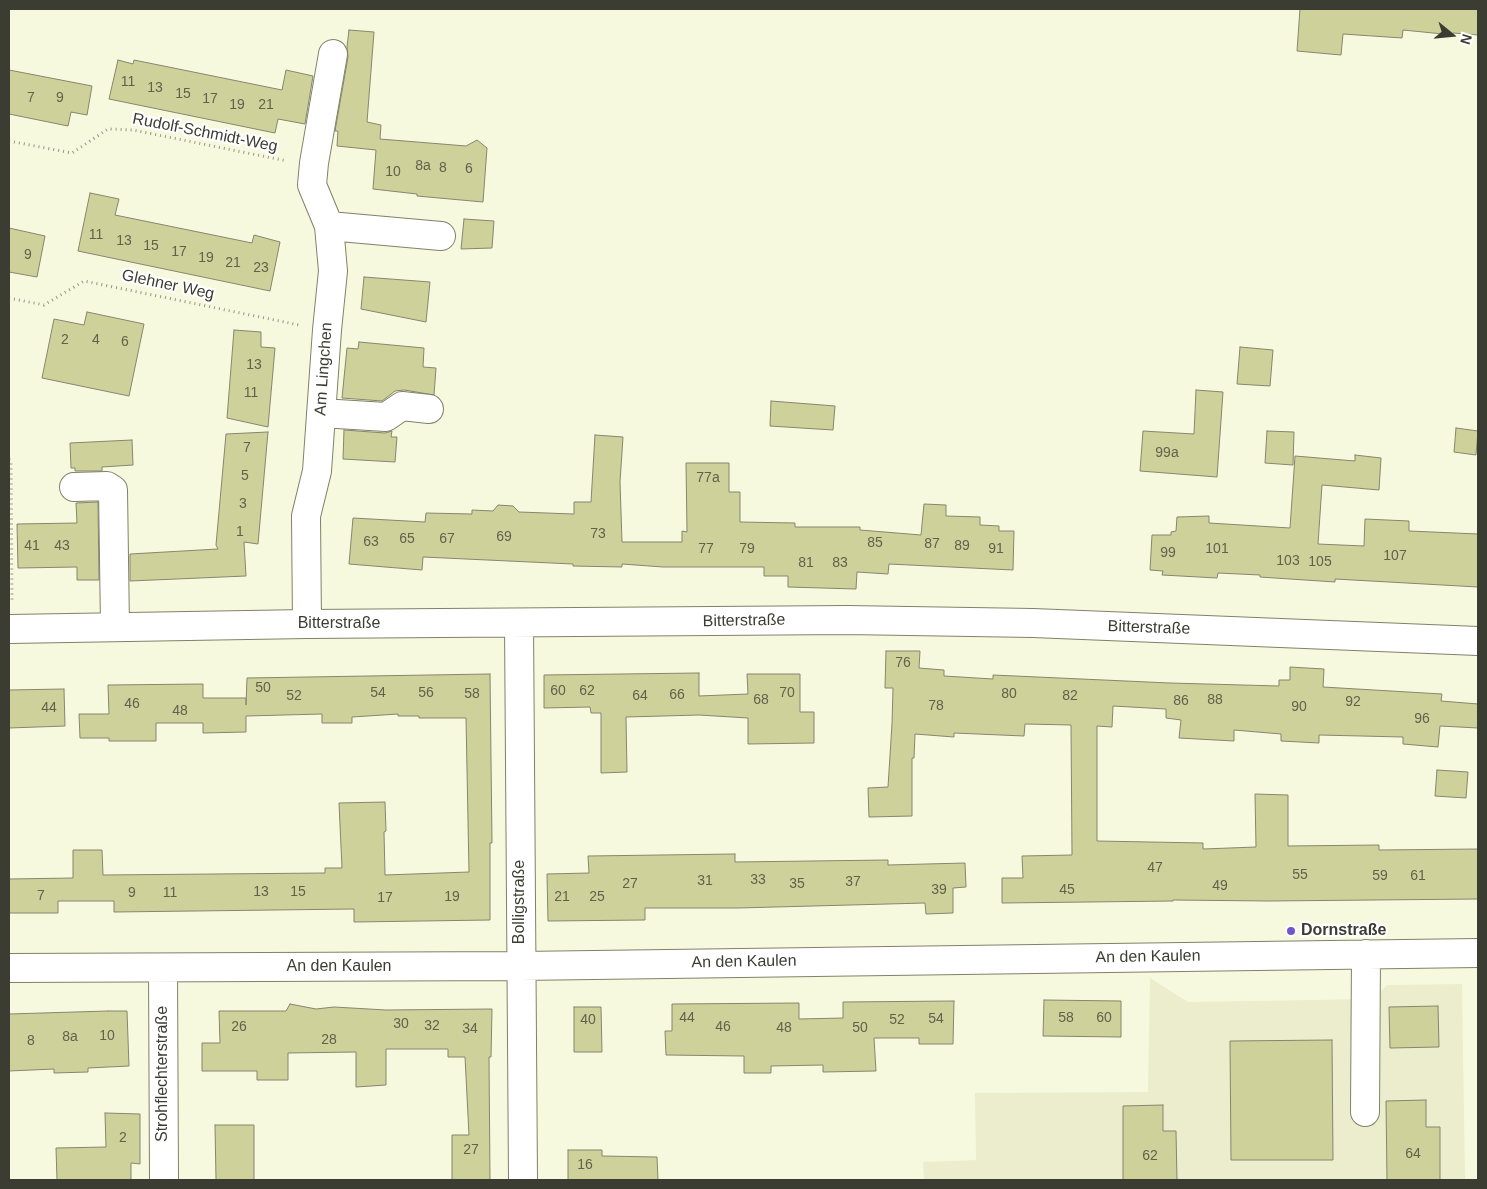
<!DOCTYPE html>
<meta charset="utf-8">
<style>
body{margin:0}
#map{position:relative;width:1487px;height:1189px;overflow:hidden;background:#f7f9de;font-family:Arial,sans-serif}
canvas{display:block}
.frame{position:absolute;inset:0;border:10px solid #3c3d32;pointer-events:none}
.north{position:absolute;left:1427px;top:10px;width:50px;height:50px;-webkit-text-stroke:4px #fff;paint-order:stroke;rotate:107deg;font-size:14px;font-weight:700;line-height:20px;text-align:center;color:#3c3d32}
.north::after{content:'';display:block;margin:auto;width:18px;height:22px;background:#3c3d32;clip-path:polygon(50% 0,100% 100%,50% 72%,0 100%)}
</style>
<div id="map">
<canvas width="1487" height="1189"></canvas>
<div class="frame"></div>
<div class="north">N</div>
</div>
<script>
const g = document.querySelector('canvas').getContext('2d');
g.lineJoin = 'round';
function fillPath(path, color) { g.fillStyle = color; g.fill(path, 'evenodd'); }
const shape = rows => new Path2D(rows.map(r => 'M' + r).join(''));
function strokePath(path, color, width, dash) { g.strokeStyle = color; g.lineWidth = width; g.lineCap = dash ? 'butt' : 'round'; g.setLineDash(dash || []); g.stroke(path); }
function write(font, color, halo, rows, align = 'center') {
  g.font = font + ' Arial,sans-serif'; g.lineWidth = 4.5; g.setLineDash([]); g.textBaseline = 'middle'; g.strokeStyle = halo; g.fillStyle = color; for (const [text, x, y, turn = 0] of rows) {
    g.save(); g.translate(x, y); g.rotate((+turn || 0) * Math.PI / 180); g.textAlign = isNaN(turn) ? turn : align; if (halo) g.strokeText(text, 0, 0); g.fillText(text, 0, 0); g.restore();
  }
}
const built = shape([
 [1150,978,1188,1002,1373,999,1387,985,1462,984,1465,1180,924,1180,923,1162,976,1160,975,1093,1148,1092]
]);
const building = shape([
 [1300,9,1478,9,1478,35,1453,33,1453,35,1403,30,1402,38,1343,34,1341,55,1297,51,1300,9],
 [349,30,374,32,367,122,381,125,380,139,466,146,477,140,487,148,483,202,417,196,417,194,373,189,376,150,337,146,338,131,335,131,348,57,347,47,349,30],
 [118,60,133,64,134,60,282,90,286,70,313,76,305,124,278,119,275,133,109,99,118,60],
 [9,70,92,86,87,115,71,112,68,126,9,114,9,70],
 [90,193,119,199,115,215,252,243,254,235,280,242,270,291,78,251,90,193],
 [464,219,494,221,492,248,461,249,464,219],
 [9,228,45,236,37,277,9,272,9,228],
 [364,277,430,282,426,322,361,309,364,277],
 [87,312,144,324,129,396,42,378,54,319,84,325,87,312],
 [234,330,261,332,261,347,275,348,268,427,227,418,234,330],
 [359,342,424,348,423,367,436,368,434,395,404,390,395,391,382,401,342,398,347,348,358,349,359,342],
 [1240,347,1273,350,1270,386,1237,384,1240,347],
 [1196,390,1223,392,1217,477,1140,471,1143,431,1194,434,1196,390],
 [771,401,835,406,833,430,770,426,771,401],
 [1456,428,1478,431,1476,455,1454,452,1456,428],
 [344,430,385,433,392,431,391,437,397,437,395,462,343,459,344,430],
 [1267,431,1294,432,1293,465,1265,463,1267,431],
 [268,432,258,544,244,542,246,576,130,581,130,554,218,549,216,545,226,434,268,432],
 [595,435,623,437,620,482,622,542,682,542,682,531,687,532,686,463,729,463,729,492,740,492,740,522,795,523,795,527,860,527,860,530,921,535,924,504,946,505,946,516,980,517,980,525,999,526,999,531,1014,531,1013,570,889,564,888,574,857,572,856,589,788,587,788,576,764,576,764,567,663,567,622,564,622,567,573,566,573,564,423,557,422,570,349,564,353,518,425,522,426,513,472,514,472,510,493,511,498,505,513,506,519,512,574,514,574,502,591,502,595,435],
 [132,440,133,465,102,467,102,471,75,471,75,468,71,468,70,443,132,440],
 [1355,455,1381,458,1379,490,1322,485,1318,544,1364,546,1365,519,1409,521,1409,531,1478,534,1478,587,1335,579,1335,582,1260,577,1260,575,1218,573,1217,578,1162,575,1163,571,1150,570,1152,535,1171,535,1171,532,1176,531,1177,517,1209,516,1209,523,1290,528,1295,456,1355,461,1355,455],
 [98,502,99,580,77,580,77,567,18,568,17,524,77,523,76,503,98,502],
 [886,651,920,651,919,668,944,670,944,676,993,679,993,675,1170,683,1279,686,1279,680,1290,680,1290,667,1324,669,1323,687,1442,694,1441,701,1478,704,1478,728,1440,726,1438,747,1403,744,1403,737,1319,735,1319,743,1281,741,1281,734,1234,730,1234,741,1179,738,1181,720,1166,718,1166,709,1113,706,1112,727,1097,726,1097,841,1203,843,1203,849,1256,847,1255,794,1288,795,1288,846,1379,845,1379,850,1478,849,1478,899,1269,901,1173,900,1173,901,1002,903,1002,878,1023,878,1022,856,1072,855,1071,725,1025,724,1024,736,954,733,954,737,915,734,914,758,912,758,912,816,869,817,868,788,888,787,892,724,893,688,885,688,886,651],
 [699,673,699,696,748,694,747,674,800,674,800,712,814,712,814,743,748,744,748,718,699,715,626,717,627,772,601,773,601,713,591,713,590,707,544,708,544,675,699,673],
 [490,674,492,843,490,843,490,920,354,922,354,909,114,912,114,901,58,901,58,913,9,913,9,879,73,878,73,850,102,850,103,875,325,873,325,868,342,868,339,803,385,802,386,831,384,832,385,875,469,872,466,718,419,718,419,716,398,716,398,714,352,717,352,723,322,723,322,714,246,716,246,732,203,733,203,723,156,723,156,741,109,741,109,738,80,738,79,714,109,714,108,685,203,684,203,698,246,698,246,705,247,678,490,674],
 [64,689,65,726,9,728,9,690,64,689],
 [1437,770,1468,772,1466,798,1435,796,1437,770],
 [735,854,735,862,888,860,888,865,965,863,966,887,953,888,953,913,926,914,925,903,738,908,645,908,645,920,548,921,547,874,589,873,588,856,735,854],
 [1044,1000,1121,1001,1121,1037,1043,1036,1044,1000],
 [954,1001,953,1044,919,1044,919,1038,874,1038,876,1071,823,1072,823,1065,771,1066,771,1073,744,1073,744,1056,666,1055,665,1031,672,1031,672,1004,799,1003,799,1019,843,1018,843,1002,954,1001],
 [290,1004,316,1009,334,1007,386,1010,492,1009,491,1057,489,1057,490,1180,452,1180,452,1135,469,1135,465,1057,448,1057,448,1049,386,1049,386,1085,356,1087,356,1052,288,1053,288,1080,257,1080,257,1071,202,1071,202,1043,220,1043,219,1011,286,1011,290,1004],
 [1438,1006,1439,1047,1390,1048,1389,1007,1438,1006],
 [574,1007,601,1007,602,1052,574,1052,574,1007],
 [108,1011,127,1011,129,1066,88,1068,88,1072,54,1073,54,1069,9,1071,9,1014,108,1011],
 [1332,1040,1333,1160,1231,1160,1230,1041,1332,1040],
 [1426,1100,1426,1127,1440,1127,1440,1180,1387,1180,1386,1101,1426,1100],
 [1163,1105,1163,1131,1176,1131,1177,1180,1123,1180,1123,1106,1163,1105],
 [105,1113,140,1114,140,1164,131,1163,131,1180,57,1180,56,1148,106,1147,105,1113],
 [215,1125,254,1125,254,1180,216,1180,215,1125],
 [568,1150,602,1150,602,1156,657,1157,658,1180,568,1180,568,1150]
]);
const path = shape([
 [9,141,72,153,108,129,133,130,287,161],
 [9,298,44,305,84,281,299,325],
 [9,459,11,463,12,601]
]);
const minor = shape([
 [329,226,312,185,314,163,333,54],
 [321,413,386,417,402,406,429,409],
 [74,487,107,486,113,490,115,627],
 [519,623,523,1180],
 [307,624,306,516,317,471,327,330,333,271,329,226,441,236],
 [9,629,307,624,847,620,1033,623,1478,641],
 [9,968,520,966,1478,953],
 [163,968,164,1180],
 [1365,1112,1366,954]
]);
const markers = [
 [1291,931,5,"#7055cf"]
];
const numberNames = [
 ["11",128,82],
 ["13",155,88],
 ["15",183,94],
 ["7",31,98],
 ["9",60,98],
 ["17",210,99],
 ["19",237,105],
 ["21",266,105],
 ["8a",423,166],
 ["8",443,168],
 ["6",469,169],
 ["10",393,172],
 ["11",96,235],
 ["13",124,241],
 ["15",151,246],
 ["17",179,252],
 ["9",28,255],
 ["19",206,258],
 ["21",233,263],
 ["23",261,268],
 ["2",65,340],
 ["4",96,340],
 ["6",125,342],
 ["13",254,365],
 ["11",251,393],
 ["7",247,448],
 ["99a",1167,453],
 ["5",245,476],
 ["77a",708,478],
 ["3",243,504],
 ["1",240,532],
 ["73",598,534],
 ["69",504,537],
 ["65",407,539],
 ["67",447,539],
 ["63",371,542],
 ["85",875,543],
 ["87",932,544],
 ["41",32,546],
 ["43",62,546],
 ["89",962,546],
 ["77",706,549],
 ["79",747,549],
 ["91",996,549],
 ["101",1217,549],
 ["99",1168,553],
 ["107",1395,556],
 ["103",1288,561],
 ["105",1320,562],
 ["81",806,563],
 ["83",840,563],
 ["76",903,663],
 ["50",263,688],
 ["60",558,691],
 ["62",587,691],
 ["54",378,693],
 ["56",426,693],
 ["70",787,693],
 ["58",472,694],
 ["80",1009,694],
 ["66",677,695],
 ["52",294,696],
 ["64",640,696],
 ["82",1070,696],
 ["68",761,700],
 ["88",1215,700],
 ["86",1181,701],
 ["92",1353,702],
 ["46",132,704],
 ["78",936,706],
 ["90",1299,707],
 ["44",49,708],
 ["48",180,711],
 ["96",1422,719],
 ["47",1155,868],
 ["55",1300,875],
 ["59",1380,876],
 ["61",1418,876],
 ["33",758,880],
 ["31",705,881],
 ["37",853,882],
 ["27",630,884],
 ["35",797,884],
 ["49",1220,886],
 ["39",939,890],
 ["45",1067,890],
 ["13",261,892],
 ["15",298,892],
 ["9",132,893],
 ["11",170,893],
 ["7",41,896],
 ["19",452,897],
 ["21",562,897],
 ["25",597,897],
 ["17",385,898],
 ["44",687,1018],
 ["58",1066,1018],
 ["60",1104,1018],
 ["54",936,1019],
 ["40",588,1020],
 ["52",897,1020],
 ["30",401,1024],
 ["32",432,1026],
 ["26",239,1027],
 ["46",723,1027],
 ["48",784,1028],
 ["50",860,1028],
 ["34",470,1029],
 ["10",107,1036],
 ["8a",70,1037],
 ["28",329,1040],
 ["8",31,1041],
 ["2",123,1138],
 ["27",471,1150],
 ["64",1413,1154],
 ["62",1150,1156],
 ["16",585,1165]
];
const streetNames = [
 ["Rudolf-Schmidt-Weg",205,133,11],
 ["Glehner Weg",168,285,12],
 ["Am Lingchen",324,369,-86],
 ["Bitterstraße",744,621,-1],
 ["Bitterstraße",339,624],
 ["Bitterstraße",1149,628,2],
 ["Bolligstraße",520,902,-90],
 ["An den Kaulen",1148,957,-1],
 ["An den Kaulen",744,962,-1],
 ["An den Kaulen",339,967],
 ["Strohflechterstraße",163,1074,-90]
];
const poiNames = [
 ["Dornstraße",1301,931]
];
fillPath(built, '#ecedcc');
fillPath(building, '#cfd19b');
strokePath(building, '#85866e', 1);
strokePath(minor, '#808169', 30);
strokePath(path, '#959784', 3, [1, 4]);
strokePath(minor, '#fff', 28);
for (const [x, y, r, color] of markers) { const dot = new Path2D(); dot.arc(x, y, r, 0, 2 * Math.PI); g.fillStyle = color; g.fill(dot); strokePath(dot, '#fff', 2); }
write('14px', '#61624c', null, numberNames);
write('16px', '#3c3d32', '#fff', streetNames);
write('bold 16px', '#3c3d32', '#fff', poiNames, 'left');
</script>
